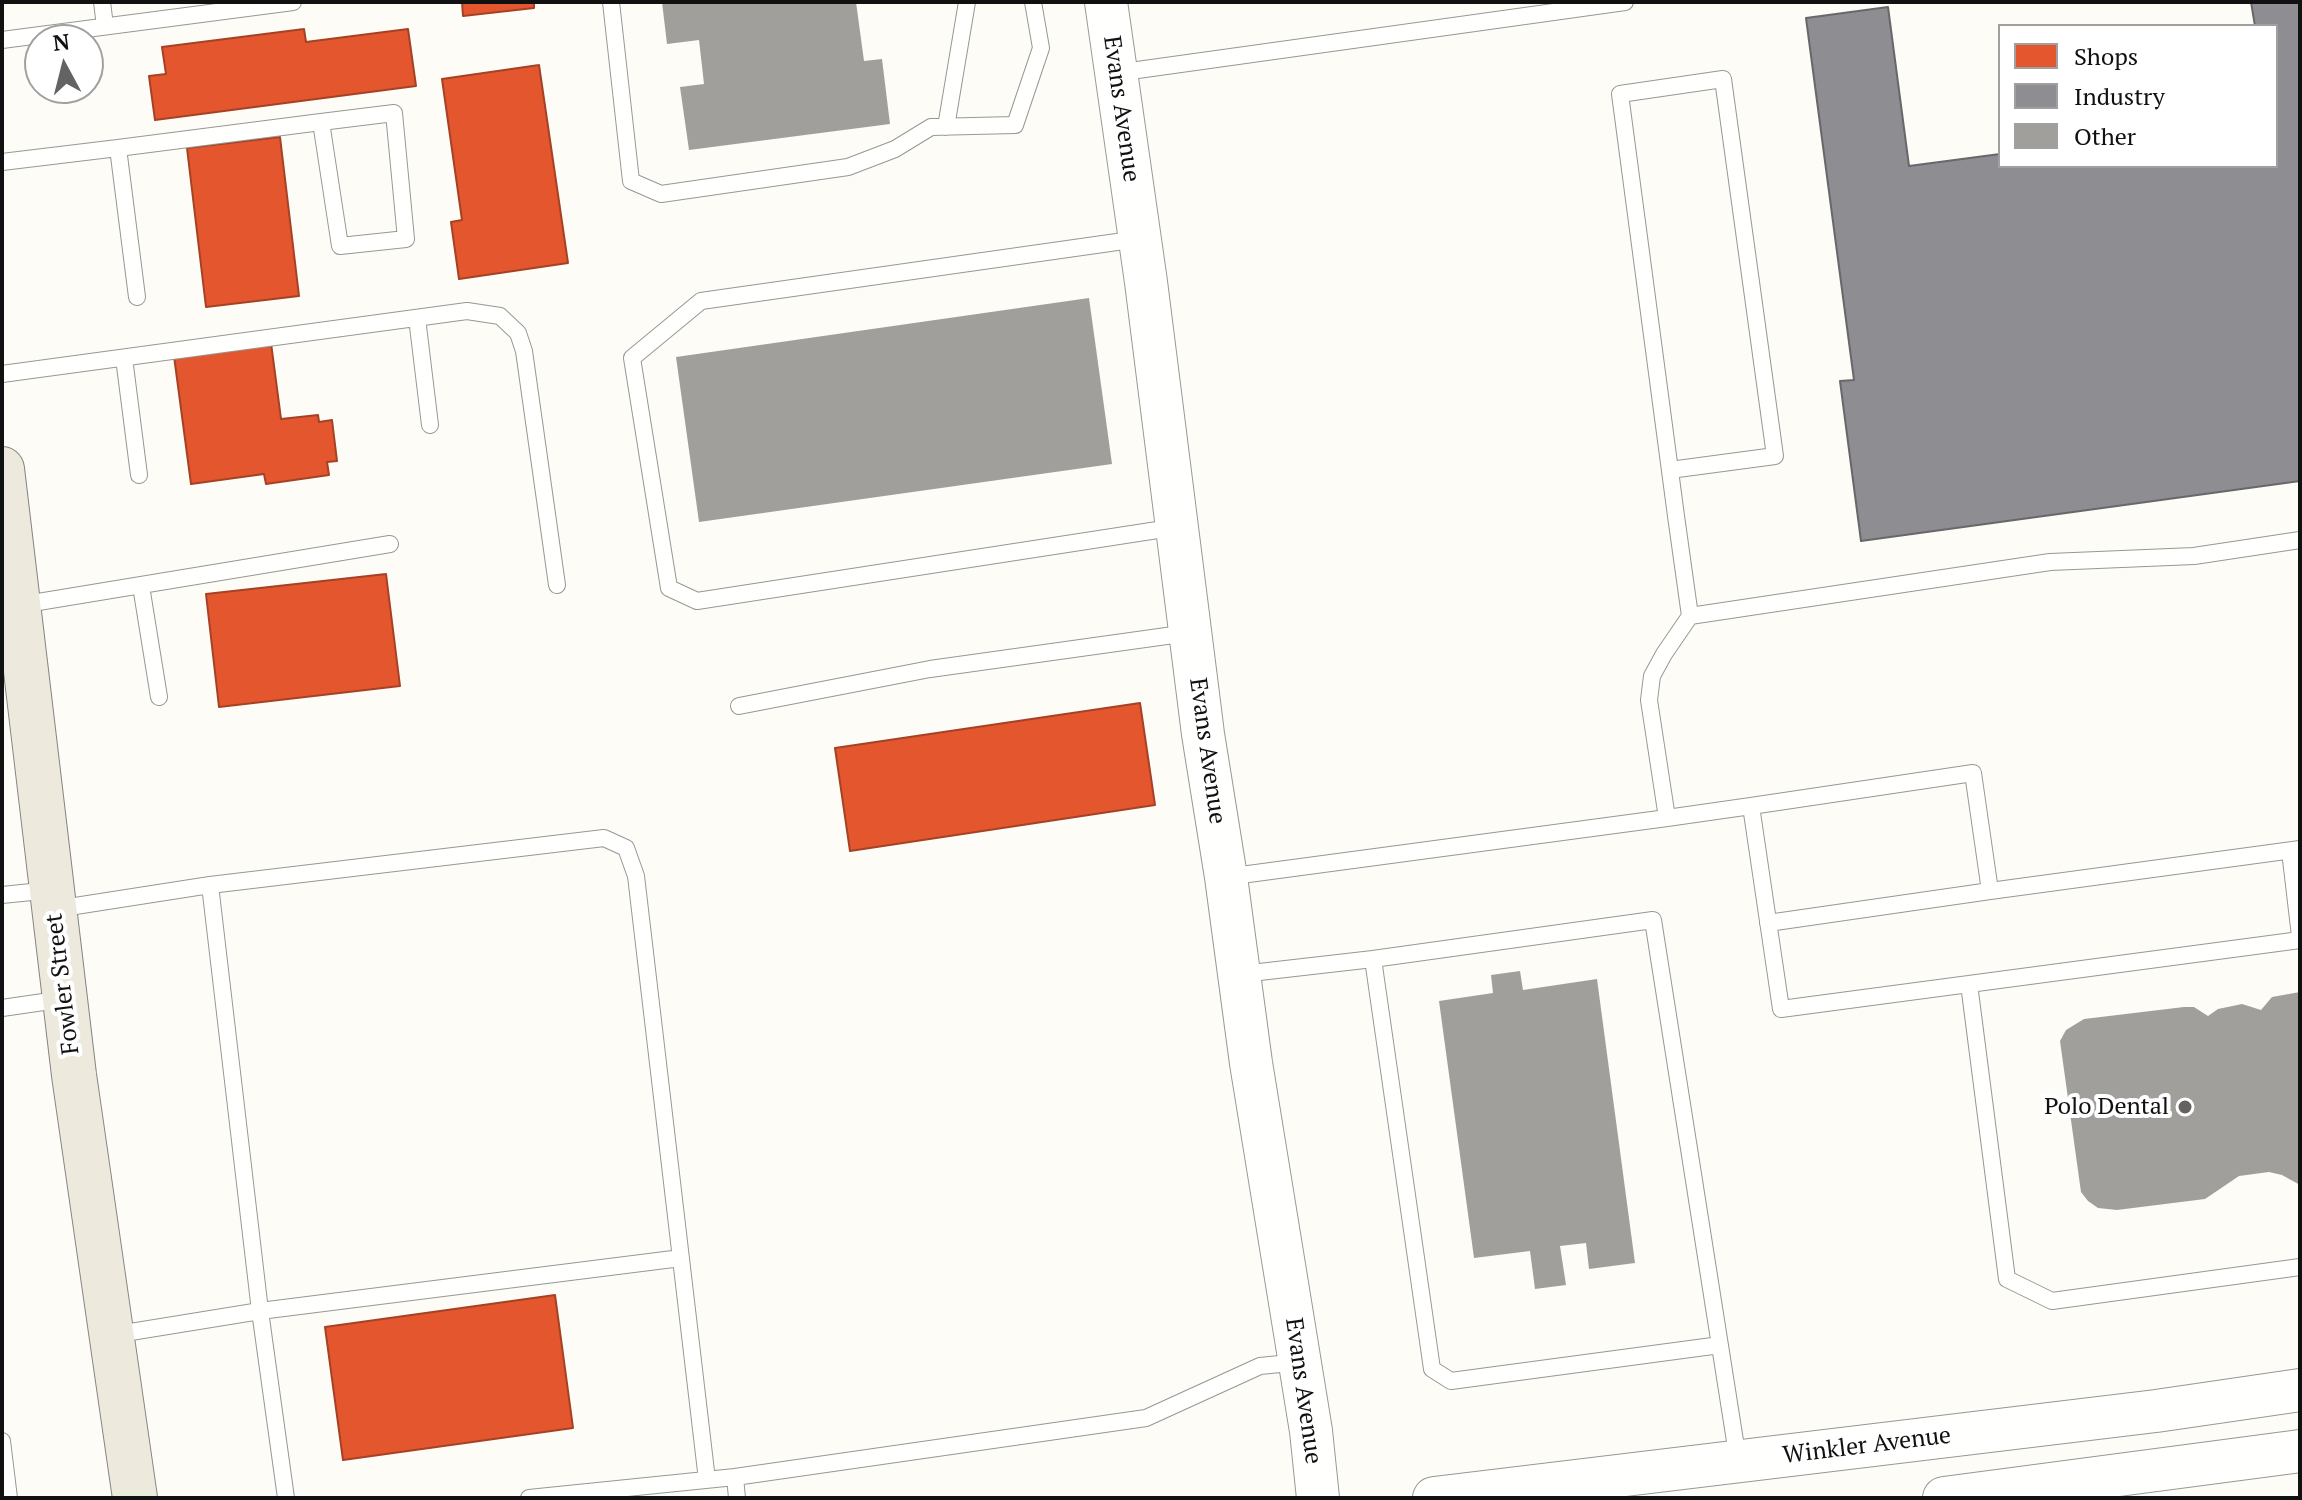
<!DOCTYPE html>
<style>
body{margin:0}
#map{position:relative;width:2302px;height:1500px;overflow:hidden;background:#fdfcf7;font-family:"PT Serif",serif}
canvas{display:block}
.frame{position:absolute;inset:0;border:4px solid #111;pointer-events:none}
.legend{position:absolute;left:1998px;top:24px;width:280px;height:144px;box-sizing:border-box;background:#fff;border:2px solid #a0a0a0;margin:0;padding:10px 14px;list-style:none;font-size:24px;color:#111}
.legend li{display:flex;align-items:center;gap:16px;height:40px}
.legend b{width:40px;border:2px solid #a0a0a0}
.north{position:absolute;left:24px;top:24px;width:80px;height:80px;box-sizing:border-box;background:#fff;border:2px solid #a0a0a0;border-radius:50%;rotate:353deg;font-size:22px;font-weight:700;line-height:32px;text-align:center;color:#111}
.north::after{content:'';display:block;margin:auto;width:28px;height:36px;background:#646362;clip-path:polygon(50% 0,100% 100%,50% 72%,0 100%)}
</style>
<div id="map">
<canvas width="2302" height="1500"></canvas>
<div class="frame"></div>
<ul class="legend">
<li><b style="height:22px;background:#e4572e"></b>Shops</li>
<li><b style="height:22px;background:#8d8d92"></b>Industry</li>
<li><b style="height:22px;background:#a19f9c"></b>Other</li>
</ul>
<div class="north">N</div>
</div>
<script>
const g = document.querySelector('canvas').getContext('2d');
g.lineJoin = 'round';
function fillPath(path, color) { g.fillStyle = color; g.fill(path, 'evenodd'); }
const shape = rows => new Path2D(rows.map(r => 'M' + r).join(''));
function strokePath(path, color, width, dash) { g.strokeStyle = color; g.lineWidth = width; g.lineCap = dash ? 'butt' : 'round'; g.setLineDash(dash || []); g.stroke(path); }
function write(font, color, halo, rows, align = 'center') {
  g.font = font + ' "PT Serif",serif'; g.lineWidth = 8; g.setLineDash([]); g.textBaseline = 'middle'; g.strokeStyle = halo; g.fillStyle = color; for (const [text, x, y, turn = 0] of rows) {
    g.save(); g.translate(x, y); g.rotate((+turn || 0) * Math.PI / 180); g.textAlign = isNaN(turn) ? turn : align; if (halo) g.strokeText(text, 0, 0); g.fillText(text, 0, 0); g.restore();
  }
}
const shops = shape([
 [462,2,534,2,534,8,463,16,462,2],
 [304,29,306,42,408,29,416,86,155,120,149,76,166,74,162,47,304,29],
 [539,65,568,263,459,279,451,222,462,220,442,79,539,65],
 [280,137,299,296,206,307,187,148,280,137],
 [271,343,281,419,318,415,319,422,332,420,337,461,327,462,329,475,266,484,264,474,191,484,174,356,271,343],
 [386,574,400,686,219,707,206,594,386,574],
 [1140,703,1155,805,850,851,835,748,1140,703],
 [555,1295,573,1428,343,1460,325,1327,555,1295]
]);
const industry = shape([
 [2251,2,2300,2,2300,481,1861,541,1840,381,1854,380,1806,18,1888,7,1909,166,2000,154,2000,166,2276,166,2276,26,2255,26,2251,2]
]);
const building = shape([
 [662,2,856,2,864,61,882,59,890,124,689,150,680,87,704,84,699,40,667,44],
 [1089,298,1112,464,699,522,676,357],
 [1520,971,1523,990,1597,979,1635,1263,1589,1269,1586,1243,1560,1246,1566,1285,1535,1289,1530,1251,1474,1258,1439,1001,1493,993,1491,975],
 [2300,992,2300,1185,2282,1175,2269,1172,2239,1176,2205,1199,2117,1210,2098,1208,2088,1201,2081,1192,2080,1185,2060,1041,2066,1030,2084,1019,2184,1007,2194,1007,2208,1016,2218,1009,2242,1004,2261,1010,2272,997]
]);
const service = shape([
 [102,2,105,26],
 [611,2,631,181,661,194,848,167,895,149,931,127,1015,125,1041,48,1033,2],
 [2,40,293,2],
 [1116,73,1625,2],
 [946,127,967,2],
 [118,148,137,297],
 [2,162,118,148,321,122,394,113,406,239,340,246,321,122],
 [1138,239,701,301,632,358,669,588,697,601,1177,527],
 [417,318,430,425],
 [124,358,139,475],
 [2,374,467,311,500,316,518,333,524,351,557,585],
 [1670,470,1775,456,1723,79,1620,94,1676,516,1690,616],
 [141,586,159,697],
 [20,605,390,544],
 [739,706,930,669,1188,633],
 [1751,806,1973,773,1990,891,2300,849],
 [1667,818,1751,806,1781,1009,2300,940],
 [2290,851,2300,936],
 [1226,877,1667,818,1649,700,1652,676,1664,654,1690,616,2050,562,2194,556,2300,540],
 [210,885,604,838,626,848,636,876,707,1480],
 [2,895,51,890],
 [56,909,210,885,260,1311,681,1258],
 [1768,923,1990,891],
 [1373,959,1432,1369,1451,1381,1720,1345],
 [1242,974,1373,959,1653,920,1738,1460],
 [1969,984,2007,1279,2052,1301,2300,1267],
 [2,1008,64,999],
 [112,1335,260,1311,286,1498],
 [2,1441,9,1498],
 [529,1498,735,1477],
 [737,1498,735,1477,1146,1418,1260,1366,1300,1362]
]);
const tertiary = shape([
 [1106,2,1146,282,1203,734,1226,877,1251,1063,1311,1431,1318,1498],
 [1434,1498,2156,1411,2300,1390],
 [1944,1498,2300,1451]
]);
const primary = shape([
 [2,469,74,1075,135,1498]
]);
const markers = [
 [2185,1107,8,"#646362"]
];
const streetNames = [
 ["Evans Avenue",1121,109,82],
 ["Evans Avenue",1207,751,82],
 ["Fowler Street",63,984,-97],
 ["Evans Avenue",1303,1391,82],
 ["Winkler Avenue",1867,1446,-7]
];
const poiNames = [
 ["Polo Dental",2169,1107]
];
fillPath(shops, '#e4572e');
strokePath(shops, '#a54225', 2);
fillPath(industry, '#8d8d92');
strokePath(industry, '#68686b', 2);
fillPath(building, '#a19f9c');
strokePath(service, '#979795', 18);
strokePath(tertiary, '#979795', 44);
strokePath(primary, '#858482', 46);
strokePath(service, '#fffffe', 16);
strokePath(tertiary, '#fffffe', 42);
strokePath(primary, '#ede9dc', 44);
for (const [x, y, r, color] of markers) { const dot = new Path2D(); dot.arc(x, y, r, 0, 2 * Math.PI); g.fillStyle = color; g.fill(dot); strokePath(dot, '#fff', 3); }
write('24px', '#111', '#fff', streetNames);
write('24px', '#111', '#fff', poiNames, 'right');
</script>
